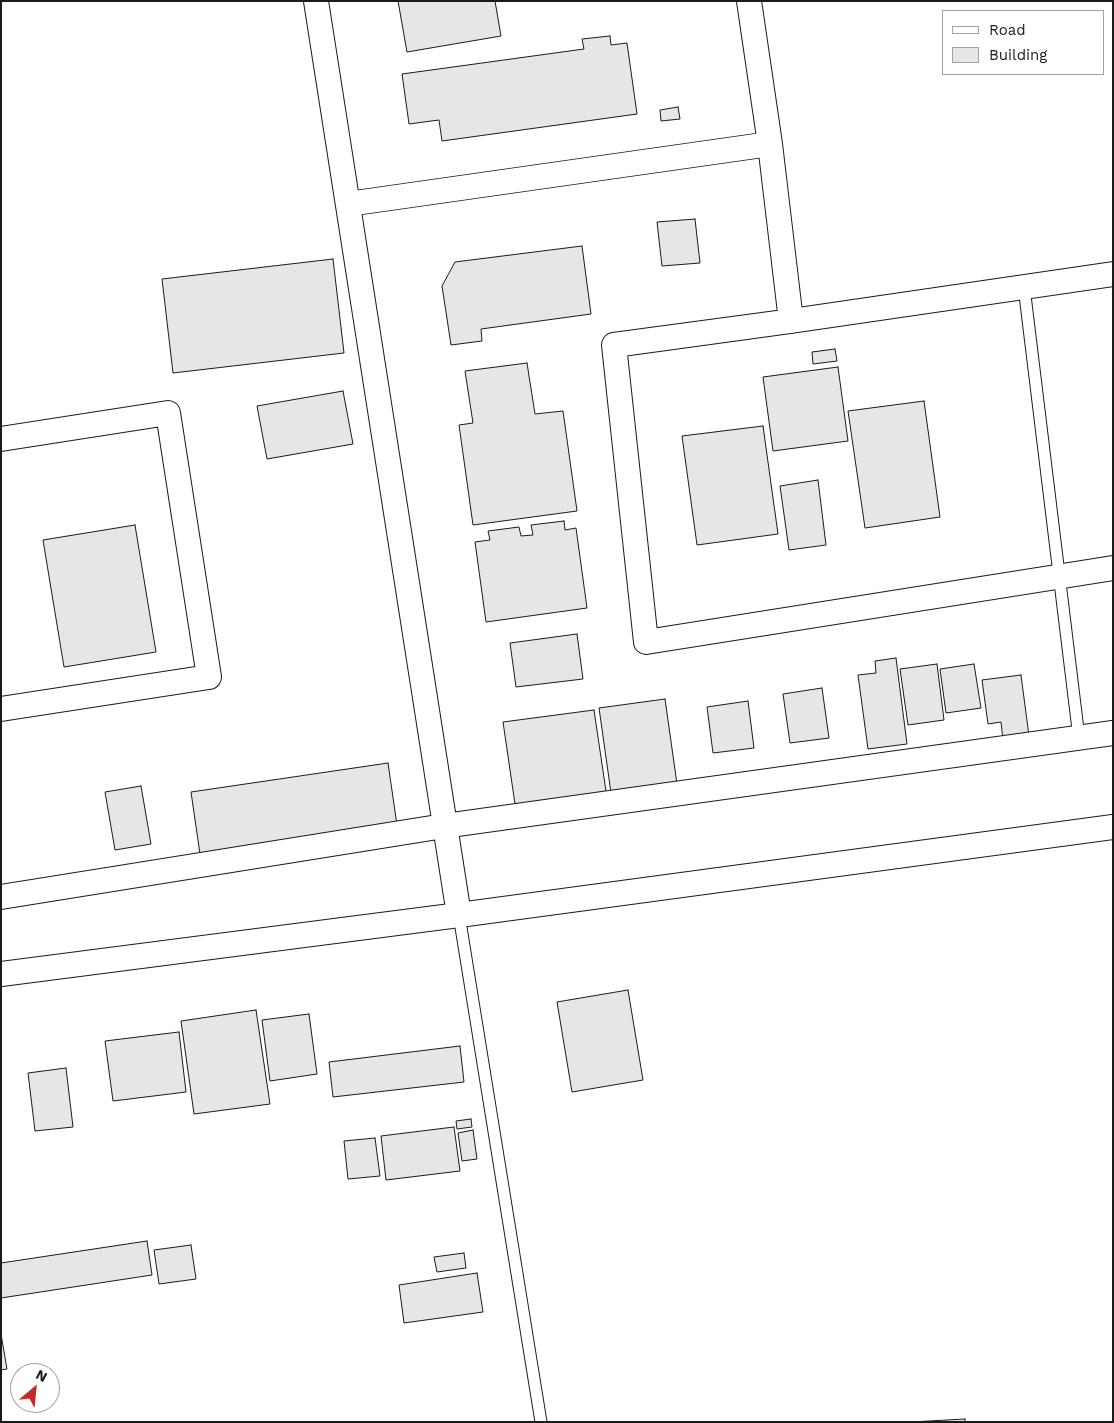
<!DOCTYPE html>
<style>
body{margin:0}
#map{position:relative;width:1114px;height:1423px;overflow:hidden;background:#fff;font-family:"Work Sans",sans-serif}
canvas{display:block}
.frame{position:absolute;inset:0;border:2px solid #1a1a1a;pointer-events:none}
.legend{position:absolute;left:942px;top:10px;width:162px;height:65px;box-sizing:border-box;background:#fff;border:1px solid #a3a3a3;margin:0;padding:6px 9px;list-style:none;font-size:15px;color:#1a1a1a}
.legend li{display:flex;align-items:center;gap:10px;height:25px}
.legend b{width:25px;border:1px solid #a3a3a3}
.north{position:absolute;left:10px;top:1363px;width:50px;height:50px;box-sizing:border-box;background:#fff;border:1px solid #a3a3a3;border-radius:50%;rotate:28deg;font-size:14px;font-weight:700;line-height:20px;text-align:center;color:#1a1a1a}
.north::after{content:'';display:block;margin:auto;width:18px;height:22px;background:#c62828;clip-path:polygon(50% 0,100% 100%,50% 72%,0 100%)}
</style>
<div id="map">
<canvas width="1114" height="1423"></canvas>
<div class="frame"></div>
<ul class="legend">
<li><b style="height:6px;background:#fff"></b>Road</li>
<li><b style="height:14px;background:#e6e6e6"></b>Building</li>
</ul>
<div class="north">N</div>
</div>
<script>
const g = document.querySelector('canvas').getContext('2d');
g.lineJoin = 'round';
function fillPath(path, color) { g.fillStyle = color; g.fill(path, 'evenodd'); }
const shape = rows => new Path2D(rows.map(r => 'M' + r).join(''));
function strokePath(path, color, width, dash) { g.strokeStyle = color; g.lineWidth = width; g.lineCap = dash ? 'butt' : 'round'; g.setLineDash(dash || []); g.stroke(path); }
const building = shape([
 [398,1,495,1,501,36,407,52,398,1],
 [610,36,611,45,627,43,637,114,442,141,439,120,409,124,402,74,584,49,582,39,610,36],
 [678,107,680,119,661,121,660,110,678,107],
 [695,219,700,263,662,266,657,222,695,219],
 [582,246,591,314,481,329,482,341,451,345,442,286,455,262,582,246],
 [333,259,344,353,173,373,162,279,333,259],
 [835,349,837,361,813,364,812,352,835,349],
 [527,363,535,414,563,411,577,511,473,525,459,425,473,423,465,371,527,363],
 [838,367,848,441,773,451,763,377,838,367],
 [343,391,353,444,267,459,257,406,343,391],
 [924,401,940,517,865,528,848,411,924,401],
 [763,426,778,534,697,545,682,436,763,426],
 [818,480,826,545,789,550,780,486,818,480],
 [564,521,565,530,576,528,587,608,486,622,475,542,490,540,488,531,519,527,521,536,533,535,531,525,564,521],
 [135,525,156,652,64,667,43,540,135,525],
 [577,634,583,679,516,687,510,643,577,634],
 [896,658,907,744,868,749,858,675,876,673,875,661,896,658],
 [937,664,944,720,908,725,900,669,937,664],
 [974,664,981,708,946,713,940,669,974,664],
 [1021,675,1029,736,1003,740,1001,722,988,724,982,680,1021,675],
 [822,688,829,738,790,743,783,694,822,688],
 [665,699,678,791,612,800,599,708,665,699],
 [748,701,754,748,713,753,707,707,748,701],
 [594,710,607,798,516,811,503,722,594,710],
 [388,763,398,832,201,861,191,792,388,763],
 [141,786,151,844,115,850,105,792,141,786],
 [628,990,643,1080,572,1092,557,1002,628,990],
 [256,1010,270,1104,194,1114,181,1021,256,1010],
 [309,1014,317,1074,270,1081,262,1020,309,1014],
 [179,1032,186,1092,113,1101,105,1041,179,1032],
 [460,1046,464,1082,333,1097,329,1062,460,1046],
 [66,1068,73,1127,35,1131,28,1073,66,1068],
 [471,1119,472,1127,457,1129,456,1121,471,1119],
 [454,1127,460,1171,386,1180,381,1136,454,1127],
 [473,1130,477,1159,462,1161,458,1133,473,1130],
 [375,1138,380,1176,348,1179,344,1141,375,1138],
 [147,1241,152,1275,1,1298,1,1263,147,1241],
 [191,1245,196,1279,159,1284,154,1250,191,1245],
 [464,1253,466,1268,437,1272,434,1257,464,1253],
 [477,1273,483,1312,404,1323,399,1285,477,1273],
 [1,1334,7,1369,1,1370,1,1334],
 [965,1419,965,1422,911,1422,965,1419]
]);
const service = shape([
 [1024,287,1079,738],
 [459,915,541,1422]
]);
const minor = shape([
 [316,1,459,915],
 [749,1,770,144,791,321],
 [348,204,770,144],
 [1113,274,791,321,614,345,646,642,1113,568],
 [1,439,168,413,209,677,1,709],
 [1,897,444,826,1113,733],
 [1,974,459,915,1113,827]
]);
fillPath(building, '#e6e6e6');
strokePath(building, '#1a1a1a', 1);
strokePath(service, '#1a1a1a', 13);
strokePath(minor, '#1a1a1a', 26);
strokePath(service, '#fff', 11);
strokePath(minor, '#fff', 24);
</script>
